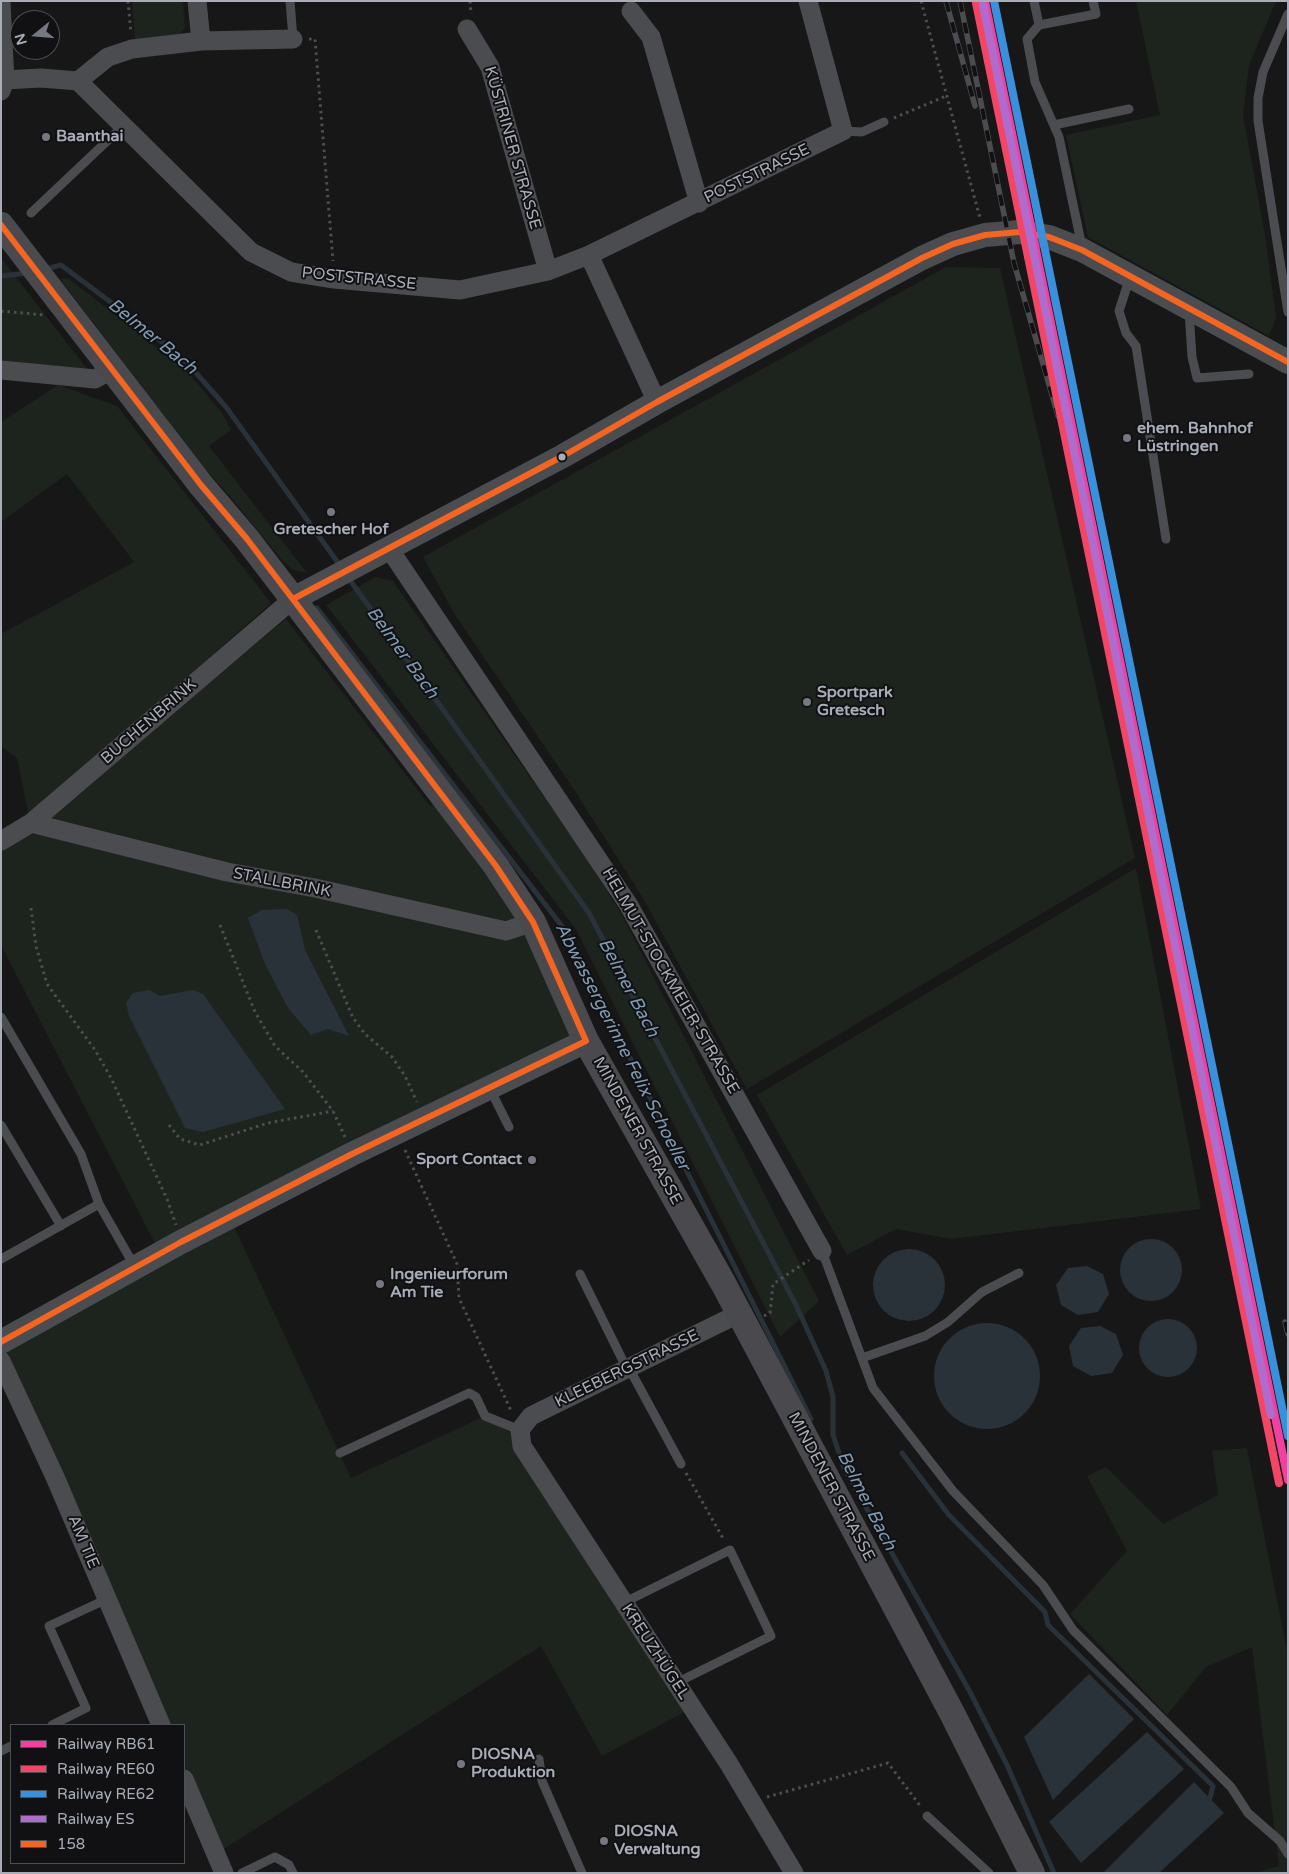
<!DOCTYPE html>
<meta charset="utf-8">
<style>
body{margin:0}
#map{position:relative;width:1289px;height:1874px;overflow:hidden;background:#171717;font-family:"Varela Round",sans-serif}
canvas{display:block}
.frame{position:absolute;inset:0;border:2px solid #a8adb8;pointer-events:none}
.legend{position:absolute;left:10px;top:1724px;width:175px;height:140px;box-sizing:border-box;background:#111113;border:1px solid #4d4f55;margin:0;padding:6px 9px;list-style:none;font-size:15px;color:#a8adb8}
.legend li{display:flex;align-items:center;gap:10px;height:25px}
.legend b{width:25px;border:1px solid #4d4f55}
.north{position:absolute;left:10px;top:10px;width:50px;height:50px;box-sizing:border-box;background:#111113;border:1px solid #4d4f55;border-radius:50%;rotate:253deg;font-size:14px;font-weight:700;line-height:20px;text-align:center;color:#a8adb8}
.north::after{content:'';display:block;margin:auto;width:18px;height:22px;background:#757880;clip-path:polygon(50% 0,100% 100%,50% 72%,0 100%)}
</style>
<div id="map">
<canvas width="1289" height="1874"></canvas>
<div class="frame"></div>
<ul class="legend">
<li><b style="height:6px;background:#f240a1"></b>Railway RB61</li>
<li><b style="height:6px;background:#f34667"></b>Railway RE60</li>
<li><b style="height:6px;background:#3a90db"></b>Railway RE62</li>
<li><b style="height:6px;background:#b06ccc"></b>Railway ES</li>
<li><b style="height:6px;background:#f26522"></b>158</li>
</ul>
<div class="north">N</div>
</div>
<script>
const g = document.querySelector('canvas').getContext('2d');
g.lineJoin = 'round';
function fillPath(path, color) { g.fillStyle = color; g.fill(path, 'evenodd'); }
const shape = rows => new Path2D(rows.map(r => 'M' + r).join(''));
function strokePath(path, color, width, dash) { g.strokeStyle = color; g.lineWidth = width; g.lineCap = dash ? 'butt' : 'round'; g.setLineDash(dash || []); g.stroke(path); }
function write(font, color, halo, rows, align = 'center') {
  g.font = font + ' "Varela Round",sans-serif'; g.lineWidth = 4; g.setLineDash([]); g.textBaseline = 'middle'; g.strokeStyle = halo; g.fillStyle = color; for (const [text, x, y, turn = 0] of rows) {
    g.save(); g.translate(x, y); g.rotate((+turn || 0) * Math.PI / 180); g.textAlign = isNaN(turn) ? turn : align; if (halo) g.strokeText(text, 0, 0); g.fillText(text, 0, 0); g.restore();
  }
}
const green = shape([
 [132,1,183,1,185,28,180,34,135,40],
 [1136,1,1276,1,1249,65,1243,115,1265,235,1276,318,1269,336,1088,237,1066,135,1160,115],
 [1,258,88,370,81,374,1,360],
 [946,267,1000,268,1135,858,747,1089,643,898,573,788,455,615,423,557],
 [68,278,187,371,222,413,231,430,209,446,307,573,293,570,282,560,228,494,203,467,60,279],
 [58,385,117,406,271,603,29,817,17,758,1,746,1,634,134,562,67,474,1,522,1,422],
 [376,577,393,581,579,847,622,915,819,1301,780,1337,576,929,326,605],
 [286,619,430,806,444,797,496,866,586,1041,230,1218,351,1478,485,1416,520,1430,692,1708,602,1756,541,1646,216,1854,184,1780,184,1725,160,1725,1,1361,1,1341,160,1253,1,945,1,841,191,697],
 [1136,868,1201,1209,951,1239,896,1229,847,1255,757,1095],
 [1247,1448,1288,1656,1288,1873,1254,1873,1279,1866,1252,1647,1206,1667,1167,1715,1070,1614,1127,1551,1087,1476,1106,1467,1163,1524,1218,1495,1212,1451]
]);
const water = shape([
 [287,909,297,915,305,950,349,1036,328,1029,311,1035,288,1008,265,964,248,918,262,910],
 [149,990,160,996,193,990,203,994,285,1109,203,1132,185,1128,129,1016,126,1003,133,993],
 '1120 1270a31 31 0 1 1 62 0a31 31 0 1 1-62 0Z',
 '873 1285a36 36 0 1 1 72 0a36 36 0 1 1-72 0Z',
 [1087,1266,1103,1274,1109,1294,1098,1312,1078,1315,1061,1305,1056,1285,1068,1268],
 '1139 1348a29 29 0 1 1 58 0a29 29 0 1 1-58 0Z',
 '934 1376a53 53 0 1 1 106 0a53 53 0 1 1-106 0Z',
 [1100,1326,1116,1334,1123,1355,1112,1373,1091,1376,1073,1366,1069,1346,1081,1328],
 [1089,1674,1134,1719,1053,1800,1024,1737],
 [1147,1732,1184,1769,1081,1863,1049,1822],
 [1194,1782,1224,1813,1159,1873,1103,1873]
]);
const stream = shape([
 [46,269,61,265,148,330,190,366,226,407,341,567],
 [1,276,28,273],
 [347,576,589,913,796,1305,826,1371,833,1397,833,1435,844,1468,970,1692,1007,1765,1054,1873],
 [317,608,568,934,811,1419],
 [902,1453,949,1515,1045,1612,1048,1625,1213,1786,1210,1798]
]);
const path = shape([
 [128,1,131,33],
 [470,1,471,14],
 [921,1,980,218],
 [309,39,315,39,333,261],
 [894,118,946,96],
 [1,311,45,315],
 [31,908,36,946,47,984,95,1050,111,1078,167,1199,176,1225],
 [220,925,255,1012,275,1046,303,1072,333,1111,345,1137],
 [316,930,353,1018,365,1034,392,1057,405,1076,417,1102],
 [169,1125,180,1139,200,1145,268,1123,333,1111],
 [405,1150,457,1264,459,1298,512,1413],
 [764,1316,770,1313,773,1284,809,1260],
 [686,1473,724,1540],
 [767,1797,888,1763,921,1807]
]);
const service = shape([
 [290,1,293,39],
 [1034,1,1039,25],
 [1288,14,1263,72,1258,98,1258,121,1288,312],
 [1054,125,1129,109],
 [843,131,862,132,884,122],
 [31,213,123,126],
 [1082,247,1059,137,1035,82,1027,39,1039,25,1096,14,1093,1],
 [1130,277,1119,311,1126,333,1136,346,1166,539],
 [1189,311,1192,357,1197,378,1249,374],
 [1,1017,81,1154,99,1204,135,1267],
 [490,1089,509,1127],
 [1,1125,61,1226],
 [822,1251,873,1388,953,1491,1043,1585,1073,1630,1231,1787,1248,1813,1280,1841,1288,1854],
 [1,1259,99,1204],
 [580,1274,627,1369],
 [862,1358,925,1336,948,1322,982,1292,1019,1273],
 [629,1368,681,1464],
 [340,1453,469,1393,476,1397,485,1416,520,1430],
 [623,1603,730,1550,771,1636,676,1683],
 [52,1725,86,1708,49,1626,107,1599],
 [1,1751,11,1746],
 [539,1759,542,1781,582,1873],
 [927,1816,989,1873],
 [242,1873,275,1857,289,1865,293,1873]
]);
const minor = shape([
 [197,1,201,41],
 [1,3,5,80,1,91],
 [631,11,651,37,699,203],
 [467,29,490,67,548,271],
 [5,80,41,78,78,81,108,57,132,49,201,41,293,39],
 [78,81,251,252,291,272,334,279,460,290,548,271,589,255,843,131,808,1],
 [589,255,657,402],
 [1,370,95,379,111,370],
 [388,547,628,904,822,1251],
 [31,823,227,872,315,888,506,931,533,922],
 [1,841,31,823,293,599],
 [738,1314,531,1416,520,1430,522,1446,729,1764,794,1873],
 [1,1361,55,1477,161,1725],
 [184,1779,224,1873]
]);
const tertiary = shape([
 [293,599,563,456,657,402,922,258,953,244,985,235,1020,232,1049,237,1082,250,1288,362],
 [1,1342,181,1242,352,1154,586,1041]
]);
const secondary = shape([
 [1,225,201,485,247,539,293,599,496,866,533,922,586,1041,723,1283,953,1715,1032,1873]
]);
const rail = shape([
 [946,1,975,106],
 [960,1,1014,263,1058,416],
 [1285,1322,1288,1334]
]);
const bus1 = shape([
 [1,225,201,485,247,539,496,866,533,922,586,1041,352,1154,181,1242,1,1342],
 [293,599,563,456,657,402,922,258,953,244,985,235,1020,232,1049,237,1082,250,1288,362]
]);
const rail1 = shape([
 [985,1,1288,1480]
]);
const rail2 = shape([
 [976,3,1279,1483]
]);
const rail3 = shape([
 [994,1,1288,1436]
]);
const rail4 = shape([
 [983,5,1271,1415]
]);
const markers = [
 [46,137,5,"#757880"],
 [1127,438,5,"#757880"],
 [562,457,4.5,"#a8adb8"],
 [331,512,5,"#757880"],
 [807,702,5,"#757880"],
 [532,1160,5,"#757880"],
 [380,1284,5,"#757880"],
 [461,1764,5,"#757880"],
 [604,1841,5,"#757880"]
];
const poiNames = [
 ["Baanthai",56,137],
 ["ehem. Bahnhof",1137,429],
 ["Lüstringen",1137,447],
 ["Gretescher Hof",331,530,"center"],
 ["Sportpark",817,693],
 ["Gretesch",817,711],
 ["Sport Contact",522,1160,"right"],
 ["Ingenieurforum",390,1275],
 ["Am Tie",390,1293],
 ["DIOSNA",471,1755],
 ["Produktion",471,1773],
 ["DIOSNA",614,1832],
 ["Verwaltung",614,1850]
];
const streetNames = [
 ["KÜSTRINER STRASSE",512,148,74],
 ["POSTSTRASSE",757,174,-26],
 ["POSTSTRASSE",359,279,6],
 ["BUCHENBRINK",149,722,-41],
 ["STALLBRINK",282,883,11],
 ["HELMUT-STOCKMEIER-STRASSE",670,981,60],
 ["MINDENER STRASSE",637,1131,61],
 ["KLEEBERGSTRASSE",627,1369,-26],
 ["MINDENER STRASSE",831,1487,62],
 ["AM TIE",83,1542,67],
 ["KREUZHÜGEL",655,1652,57]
];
const waterNames = [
 ["Belmer Bach",152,337,39],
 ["Belmer Bach",402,653,54],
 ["Belmer Bach",628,988,62],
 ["Abwassergerinne Felix Schoeller",622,1047,63],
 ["Belmer Bach",866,1501,63]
];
fillPath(green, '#1d241e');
fillPath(water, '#2a3239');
strokePath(stream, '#2a3239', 5);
strokePath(path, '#4d4e52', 3, [2.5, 4]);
strokePath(service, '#4b4c50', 9);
strokePath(minor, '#4b4c50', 19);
strokePath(tertiary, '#4b4c50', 24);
strokePath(secondary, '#4a4a4e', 26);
strokePath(rail, '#4b4c4f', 5.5);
strokePath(rail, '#111113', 4, [11]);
strokePath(bus1, '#f26522', 6);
strokePath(rail1, '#f240a1', 8);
strokePath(rail2, '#f34667', 8);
strokePath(rail3, '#3a90db', 8);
strokePath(rail4, '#b06ccc', 8);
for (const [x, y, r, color] of markers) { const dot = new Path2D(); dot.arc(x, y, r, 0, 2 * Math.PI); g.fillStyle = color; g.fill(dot); strokePath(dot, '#111113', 2); }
write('bold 16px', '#a8adb8', '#111113', poiNames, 'left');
write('16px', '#a8adb8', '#111113', streetNames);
write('italic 18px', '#7f9bb3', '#111113', waterNames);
</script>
